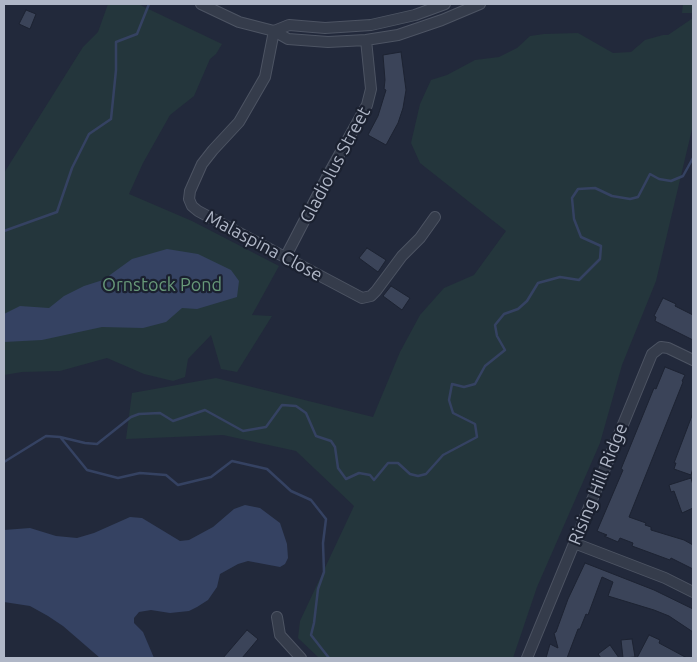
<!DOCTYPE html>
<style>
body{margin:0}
#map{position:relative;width:697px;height:662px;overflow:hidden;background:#22293b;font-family:Ubuntu,sans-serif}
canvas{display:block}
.frame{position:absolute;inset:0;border:5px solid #b0b7c7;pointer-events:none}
</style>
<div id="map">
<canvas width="697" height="662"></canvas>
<div class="frame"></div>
</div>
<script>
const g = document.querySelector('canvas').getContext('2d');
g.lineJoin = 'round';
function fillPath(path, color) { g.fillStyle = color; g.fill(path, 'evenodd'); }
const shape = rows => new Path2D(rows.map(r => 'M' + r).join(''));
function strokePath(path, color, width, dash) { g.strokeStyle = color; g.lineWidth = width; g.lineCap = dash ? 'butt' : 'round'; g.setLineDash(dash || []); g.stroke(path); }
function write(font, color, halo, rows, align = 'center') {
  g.font = font + ' Ubuntu,sans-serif'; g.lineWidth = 4.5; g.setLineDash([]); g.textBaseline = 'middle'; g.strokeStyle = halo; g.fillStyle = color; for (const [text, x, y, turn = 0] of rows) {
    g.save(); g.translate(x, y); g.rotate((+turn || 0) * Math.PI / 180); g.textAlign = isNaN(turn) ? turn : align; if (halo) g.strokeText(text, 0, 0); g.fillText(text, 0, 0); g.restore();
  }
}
const green = shape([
 [108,4,138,4,222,44,216,54,210,59,194,96,170,115,143,163,129,194,192,221,279,266,252,315,272,316,237,372,221,369,211,335,188,359,185,377,173,381,144,374,107,358,60,371,22,372,4,375,4,173,83,47,98,32],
 [683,4,692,4,692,13,682,13],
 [693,18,693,125,656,281,622,365,600,443,537,587,513,658,319,658,298,638,300,621,354,506,296,451,223,435,126,439,132,393,216,378,373,417,400,352,420,315,444,288,474,275,506,231,420,163,411,143,420,104,431,80,447,75,475,60,499,57,517,48,530,36,544,34,578,33,613,53,631,52,645,40,663,35,668,35]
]);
const water = shape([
 [167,249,198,254,231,270,239,281,237,297,197,309,182,308,166,322,143,328,102,327,42,340,4,342,4,314,20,306,49,308,64,296,84,286,103,280,132,259],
 [245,505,260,508,280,523,287,544,288,558,285,564,280,567,248,561,238,564,220,574,217,587,208,600,197,607,189,611,170,613,151,610,139,612,134,618,134,623,143,632,154,658,100,658,63,626,48,616,30,606,4,602,4,530,30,528,56,536,77,538,94,533,130,517,142,518,180,541,189,540,213,527,234,509]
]);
const stream = shape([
 [4,231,57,212,72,168,89,134,111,119,116,70,116,42,137,34,149,4],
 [61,438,87,470,118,478,140,473,166,475,178,485,211,477,232,461,267,469,291,491,311,500,326,519,323,543,324,572,318,589,314,623,311,635,329,658],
 [4,462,46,436,60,437,85,443,97,444,131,417,139,414,160,413,173,421,205,410,243,431,266,427,282,405,296,406,306,413,316,436,331,441,335,447,338,468,346,479,359,473,370,475,374,480,388,463,398,463,410,474,418,476,426,474,443,455,477,437,475,424,453,413,449,400,452,384,464,387,475,384,485,366,505,350,497,336,495,325,504,314,518,309,527,301,538,283,560,277,579,280,600,259,601,246,581,237,574,219,572,198,578,189,595,188,612,196,630,199,638,197,650,174,659,179,671,181,683,176,693,158]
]);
const building = shape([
 [26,10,36,14,30,29,19,24,26,10],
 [401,52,406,90,403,108,398,123,386,145,368,135,378,116,386,90,384,89,385,80,383,55,401,52],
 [367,248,386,260,378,272,359,258,367,248],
 [391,286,410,298,402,310,383,296,391,286],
 [663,298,676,304,675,306,693,315,693,340,655,321,656,317,654,316,663,298],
 [665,367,685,375,682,381,683,382,629,517,646,523,645,525,651,527,651,530,684,540,693,545,693,569,671,558,670,560,632,546,633,543,620,538,618,542,604,536,607,535,597,531,623,470,621,469,654,388,656,389,665,367],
 [693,413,693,468,691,475,674,469,676,463,674,463,693,413],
 [691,478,693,485,693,508,682,513,674,491,671,492,669,485,691,478],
 [585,563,654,590,693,609,693,632,669,616,654,610,608,596,613,582,602,577,588,615,586,614,580,629,578,629,567,658,546,658,550,644,558,648,554,633,556,632,568,599,585,563],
 [247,630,258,639,242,658,223,658,247,630],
 [649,635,660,640,659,643,687,658,637,658,649,635],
 [632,639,635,657,623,658,621,640,632,639],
 [610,645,619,658,601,658,598,654,610,645]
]);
const minor = shape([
 [201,4,239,22,274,31,288,39,328,42,366,40,398,35,442,20,480,4],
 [274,31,265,77,239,122,213,150,202,164,190,191,189,199,192,206,198,211,362,298,371,296,376,291,402,256,420,238,435,217],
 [274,31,289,25,325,28,371,25,415,15,445,4],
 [286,256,328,175,367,105,371,89,366,40],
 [574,543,665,578,693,592],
 [277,617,280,635,301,658],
 [527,658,652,354,661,347,668,348,693,360]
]);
const streetNames = [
 ["Gladiolus Street",335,165,-62],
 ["Malaspina Close",264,246,28],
 ["Rising Hill Ridge",598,484,-68]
];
const parkNames = [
 ["Ornstock Pond",162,285]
];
fillPath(green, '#24363c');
fillPath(water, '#354262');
strokePath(stream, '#354262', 2.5);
fillPath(building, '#3b4459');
strokePath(building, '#1d2332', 1);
strokePath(minor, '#4d5463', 12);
strokePath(minor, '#353c4b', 10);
write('18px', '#b0b7c7', '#1b2130', streetNames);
write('18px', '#679878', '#1b2130', parkNames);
</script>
